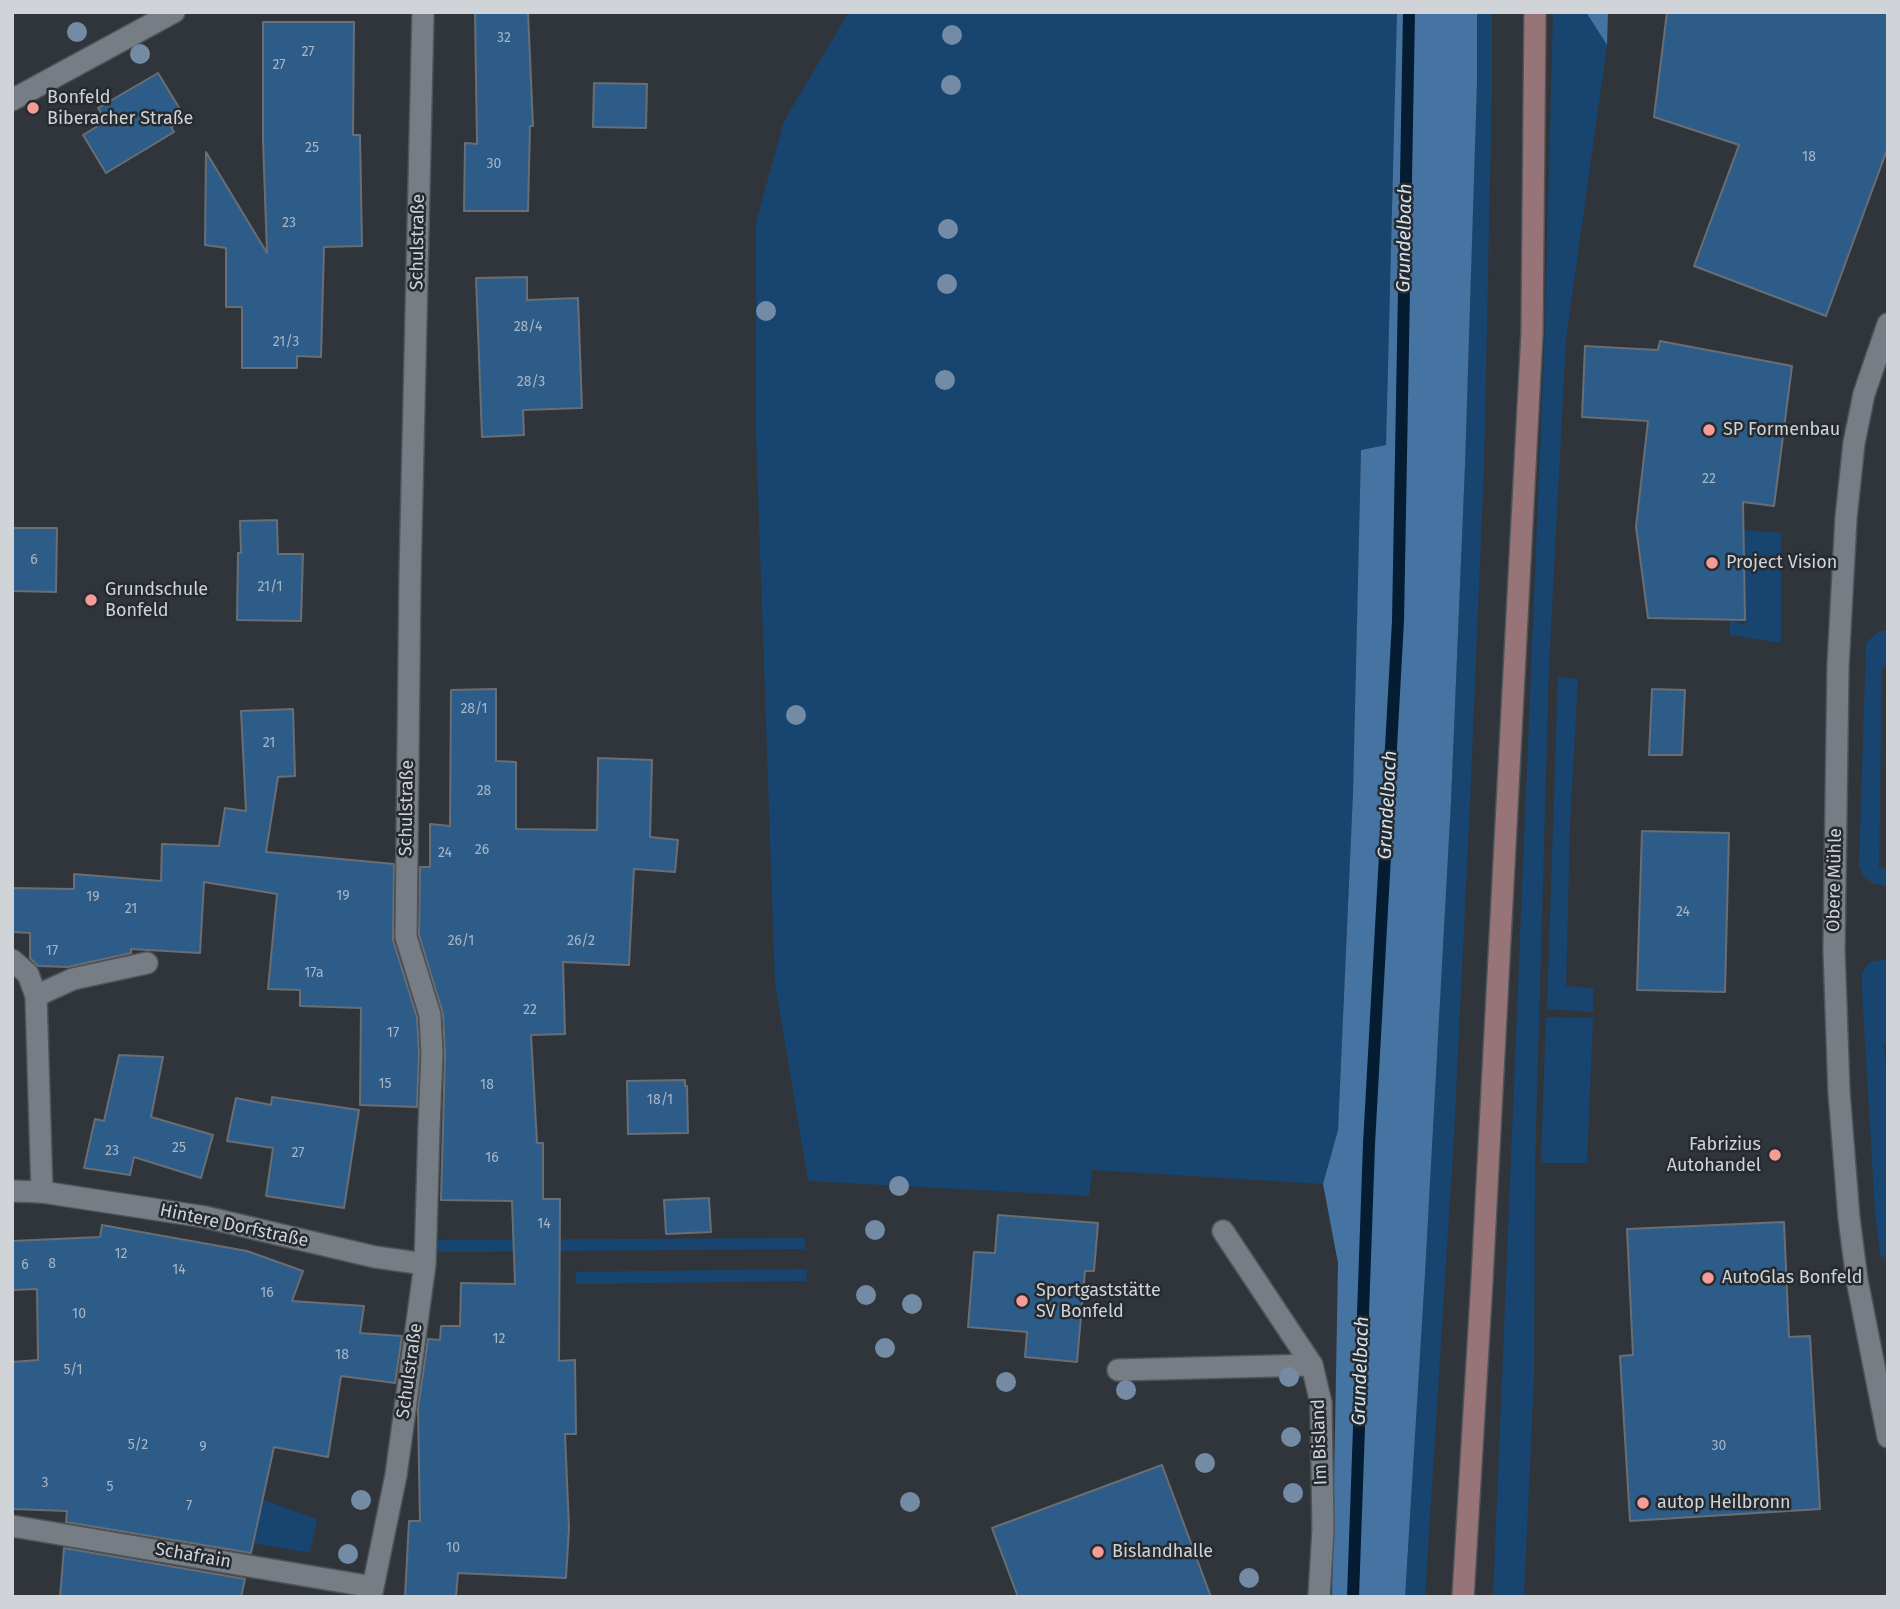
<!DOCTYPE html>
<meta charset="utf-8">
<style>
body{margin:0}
#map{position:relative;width:1900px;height:1609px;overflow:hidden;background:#30353b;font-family:"Fira Sans",sans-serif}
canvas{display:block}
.frame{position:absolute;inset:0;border:14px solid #d0d3d7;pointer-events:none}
</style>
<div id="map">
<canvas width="1900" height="1609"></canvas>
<div class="frame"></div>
</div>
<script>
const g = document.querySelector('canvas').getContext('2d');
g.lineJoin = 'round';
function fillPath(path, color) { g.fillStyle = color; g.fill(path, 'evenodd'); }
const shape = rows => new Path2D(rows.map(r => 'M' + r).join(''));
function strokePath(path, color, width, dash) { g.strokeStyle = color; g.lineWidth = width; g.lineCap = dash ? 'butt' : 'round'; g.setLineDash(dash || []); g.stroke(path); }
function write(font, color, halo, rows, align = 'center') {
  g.font = font + ' "Fira Sans",sans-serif'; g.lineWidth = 5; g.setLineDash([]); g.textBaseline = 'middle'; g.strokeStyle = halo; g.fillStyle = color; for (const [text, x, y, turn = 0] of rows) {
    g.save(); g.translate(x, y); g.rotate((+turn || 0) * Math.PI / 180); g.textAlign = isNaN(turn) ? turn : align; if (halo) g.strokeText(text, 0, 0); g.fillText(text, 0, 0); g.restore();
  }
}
const green = shape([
 [849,12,1397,12,1386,445,1361,450,1353,793,1338,1130,1323,1184,1092,1170,1089,1196,808,1181,775,983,756,434,756,222,784,121],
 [1477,12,1492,12,1492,83,1484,466,1470,802,1454,1135,1425,1597,1405,1597,1425,1274,1451,801,1465,465,1477,83],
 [1553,12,1586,12,1607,45,1566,339,1549,665,1535,1164,1534,1375,1524,1597,1493,1597,1545,329],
 [1743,530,1781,533,1781,643,1730,635,1730,619,1745,626],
 [1879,631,1887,631,1888,666,1882,667,1879,868,1888,869,1888,886,1872,883,1863,876,1859,867,1866,643],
 [1558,677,1578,679,1570,823,1566,986,1593,988,1593,1012,1547,1009],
 [1888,959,1888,1043,1884,1044,1888,1097,1888,1259,1880,1255,1875,1212,1862,991,1862,973,1870,962],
 [1546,1017,1593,1018,1587,1163,1541,1163],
 [805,1238,805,1249,435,1252,435,1240],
 [807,1269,806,1281,576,1284,576,1272],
 [263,1500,317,1519,310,1553,219,1537]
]);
const forest = shape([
 [1397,12,1477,12,1477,83,1465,465,1451,801,1425,1274,1405,1597,1332,1597,1338,1263,1323,1184,1338,1130,1353,793,1361,450,1386,445],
 [1586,12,1608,12,1607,45]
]);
const stream = shape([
 [1353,1597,1369,1144,1398,621,1409,12]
]);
const building = shape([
 [475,12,528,12,533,126,530,126,528,211,464,211,465,143,477,144,475,12],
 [1667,12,1888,12,1888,147,1826,316,1694,266,1739,145,1654,117,1667,12],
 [263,22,354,22,353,135,360,135,362,246,324,247,321,357,297,356,297,368,242,368,242,307,226,307,226,248,205,245,206,152,267,253,263,140,263,22],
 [158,73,186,119,171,127,174,132,106,173,83,135,106,121,98,108,158,73],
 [594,83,647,84,646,128,593,127,594,83],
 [527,277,527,300,578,298,582,408,523,410,524,435,482,437,476,278,527,277],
 [1660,341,1792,366,1774,506,1743,502,1745,620,1648,618,1636,527,1648,421,1582,417,1585,346,1658,350,1660,341],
 [277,520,278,554,303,554,301,621,237,620,238,553,241,553,240,521,277,520],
 [12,528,57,528,56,592,12,591,12,528],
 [496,689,496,761,516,762,516,829,597,830,598,758,652,760,650,837,678,840,675,872,634,869,629,965,563,962,565,1034,531,1035,537,1143,543,1143,543,1199,560,1199,559,1361,575,1360,576,1434,565,1434,569,1528,566,1578,458,1573,456,1597,405,1597,409,1521,420,1521,418,1408,428,1339,440,1340,441,1326,460,1326,461,1283,515,1284,512,1201,441,1200,445,1054,443,1014,419,935,420,867,430,867,430,824,450,826,451,690,496,689],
 [1652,689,1685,690,1682,755,1649,755,1652,689],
 [293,709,295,776,278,777,266,852,394,864,393,940,417,1017,419,1053,417,1107,360,1105,361,1008,300,1006,300,990,268,989,277,894,204,882,200,953,131,949,131,953,68,967,38,966,30,958,30,933,12,932,12,888,74,889,74,874,161,881,162,844,219,846,225,808,246,811,241,711,293,709],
 [1642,831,1729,833,1725,992,1637,990,1642,831],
 [119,1055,163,1057,151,1117,213,1135,201,1178,134,1157,130,1175,84,1168,95,1119,104,1121,119,1055],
 [685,1080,685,1086,687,1086,688,1133,628,1134,627,1081,685,1080],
 [272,1097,359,1110,344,1208,266,1196,273,1148,227,1141,236,1098,271,1105,272,1097],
 [709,1198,711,1232,666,1234,664,1200,709,1198],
 [998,1215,1098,1223,1094,1271,1085,1271,1077,1362,1025,1357,1027,1332,968,1327,974,1252,995,1253,998,1215],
 [1784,1222,1789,1337,1810,1336,1820,1509,1630,1521,1620,1356,1633,1355,1627,1229,1784,1222],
 [102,1225,247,1251,303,1271,292,1301,364,1306,360,1333,402,1336,395,1383,341,1376,328,1457,274,1447,251,1553,66,1522,67,1511,12,1509,12,1362,38,1360,37,1289,12,1290,12,1241,100,1237,102,1225],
 [1162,1465,1211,1597,1018,1597,992,1528,1162,1465],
 [64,1548,245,1579,241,1597,60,1597,64,1548]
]);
const lane = shape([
 [12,960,28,974,36,996,42,1192],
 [36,996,73,979,147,963],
 [1118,1370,1312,1365]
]);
const street = shape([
 [12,100,174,12],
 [1888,324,1864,394,1854,443,1846,518,1838,666,1834,950,1839,1092,1849,1218,1857,1280,1888,1437],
 [12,1191,42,1192,205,1217,375,1257,425,1264],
 [1223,1231,1312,1365,1321,1403,1323,1530,1319,1597],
 [12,1526,373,1587],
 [371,1597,396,1475,425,1264,429,1128,432,1053,430,1015,406,937,410,577,423,12]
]);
const secondary = shape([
 [1463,1597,1482,1280,1532,333,1535,12]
]);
const trees = [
 [77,32],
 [952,35],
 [140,54],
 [951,85],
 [948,229],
 [947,284],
 [766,311],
 [945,380],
 [796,715],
 [899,1186],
 [875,1230],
 [866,1295],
 [912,1304],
 [885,1348],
 [1289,1377],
 [1006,1382],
 [1126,1390],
 [1291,1437],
 [1205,1463],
 [1293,1493],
 [361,1500],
 [910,1502],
 [348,1554],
 [1249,1578]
];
const markers = [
 [33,108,7,"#f59c96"],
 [1709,430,7,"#f59c96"],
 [1712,563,7,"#f59c96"],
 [91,600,7,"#f59c96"],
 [1775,1155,7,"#f59c96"],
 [1708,1278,7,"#f59c96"],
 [1022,1301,7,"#f59c96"],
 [1643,1503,7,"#f59c96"],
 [1098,1552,7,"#f59c96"]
];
const numberNames = [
 ["32",504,38],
 ["27",308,52],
 ["27",279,65],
 ["25",312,148],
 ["18",1809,157],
 ["30",494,164],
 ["23",289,223],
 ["28/4",528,327],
 ["21/3",286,342],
 ["28/3",531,382],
 ["22",1709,479],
 ["6",34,560],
 ["21/1",270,587],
 ["28/1",474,709],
 ["21",269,743],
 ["28",484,791],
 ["26",482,850],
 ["24",445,853],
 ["19",343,896],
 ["19",93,897],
 ["21",131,909],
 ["24",1683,912],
 ["26/1",461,941],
 ["26/2",581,941],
 ["17",52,951],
 ["17a",314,973],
 ["22",530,1010],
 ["17",393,1033],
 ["15",385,1084],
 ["18",487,1085],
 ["18/1",660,1100],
 ["25",179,1148],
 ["23",112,1151],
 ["27",298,1153],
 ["16",492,1158],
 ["14",544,1224],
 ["12",121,1254],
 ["8",52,1264],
 ["6",25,1265],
 ["14",179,1270],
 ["16",267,1293],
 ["10",79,1314],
 ["12",499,1339],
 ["18",342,1355],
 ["5/1",73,1370],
 ["5/2",138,1445],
 ["30",1719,1446],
 ["9",203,1447],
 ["3",45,1483],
 ["5",110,1487],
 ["7",189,1506],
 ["10",453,1548]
];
const poiNames = [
 ["Bonfeld",47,98],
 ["Biberacher Straße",47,119],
 ["SP Formenbau",1723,430],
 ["Project Vision",1726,563],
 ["Grundschule",105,590],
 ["Bonfeld",105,611],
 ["Fabrizius",1761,1145,"right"],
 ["Autohandel",1761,1166,"right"],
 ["AutoGlas Bonfeld",1722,1278],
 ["Sportgaststätte",1036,1291],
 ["SV Bonfeld",1036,1312],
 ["autop Heilbronn",1657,1503],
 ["Bislandhalle",1112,1552]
];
const streetNames = [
 ["Schulstraße",418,242,-89],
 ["Schulstraße",407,808,-89],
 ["Obere Mühle",1835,880,-89],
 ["Hintere Dorfstraße",234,1226,12],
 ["Schulstraße",410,1371,-82],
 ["Im Bisland",1320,1442,-92],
 ["Schafrain",193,1556,10]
];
const waterNames = [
 ["Grundelbach",1405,238,-89],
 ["Grundelbach",1388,805,-87],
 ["Grundelbach",1361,1371,-88]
];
fillPath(green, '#18456f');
fillPath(forest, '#4573a2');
strokePath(stream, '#051c33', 12);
fillPath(building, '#2e5c89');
strokePath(building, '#686e74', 2);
strokePath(lane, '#4f5458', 24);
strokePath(street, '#4f5458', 24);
strokePath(secondary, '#4f5458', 24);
strokePath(lane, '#777d84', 21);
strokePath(street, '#777d84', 21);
strokePath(secondary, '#977478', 21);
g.fillStyle = '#738ba5';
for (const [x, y] of trees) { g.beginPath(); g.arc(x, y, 10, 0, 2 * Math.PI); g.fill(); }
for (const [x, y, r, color] of markers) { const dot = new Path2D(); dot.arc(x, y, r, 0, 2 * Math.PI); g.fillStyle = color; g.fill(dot); strokePath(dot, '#262b30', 2.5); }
write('14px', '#a8b5c4', null, numberNames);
write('18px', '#d0d3d7', '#262b30', poiNames, 'left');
write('18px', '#d0d3d7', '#262b30', streetNames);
write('italic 19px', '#d5e3f1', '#262b30', waterNames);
</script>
